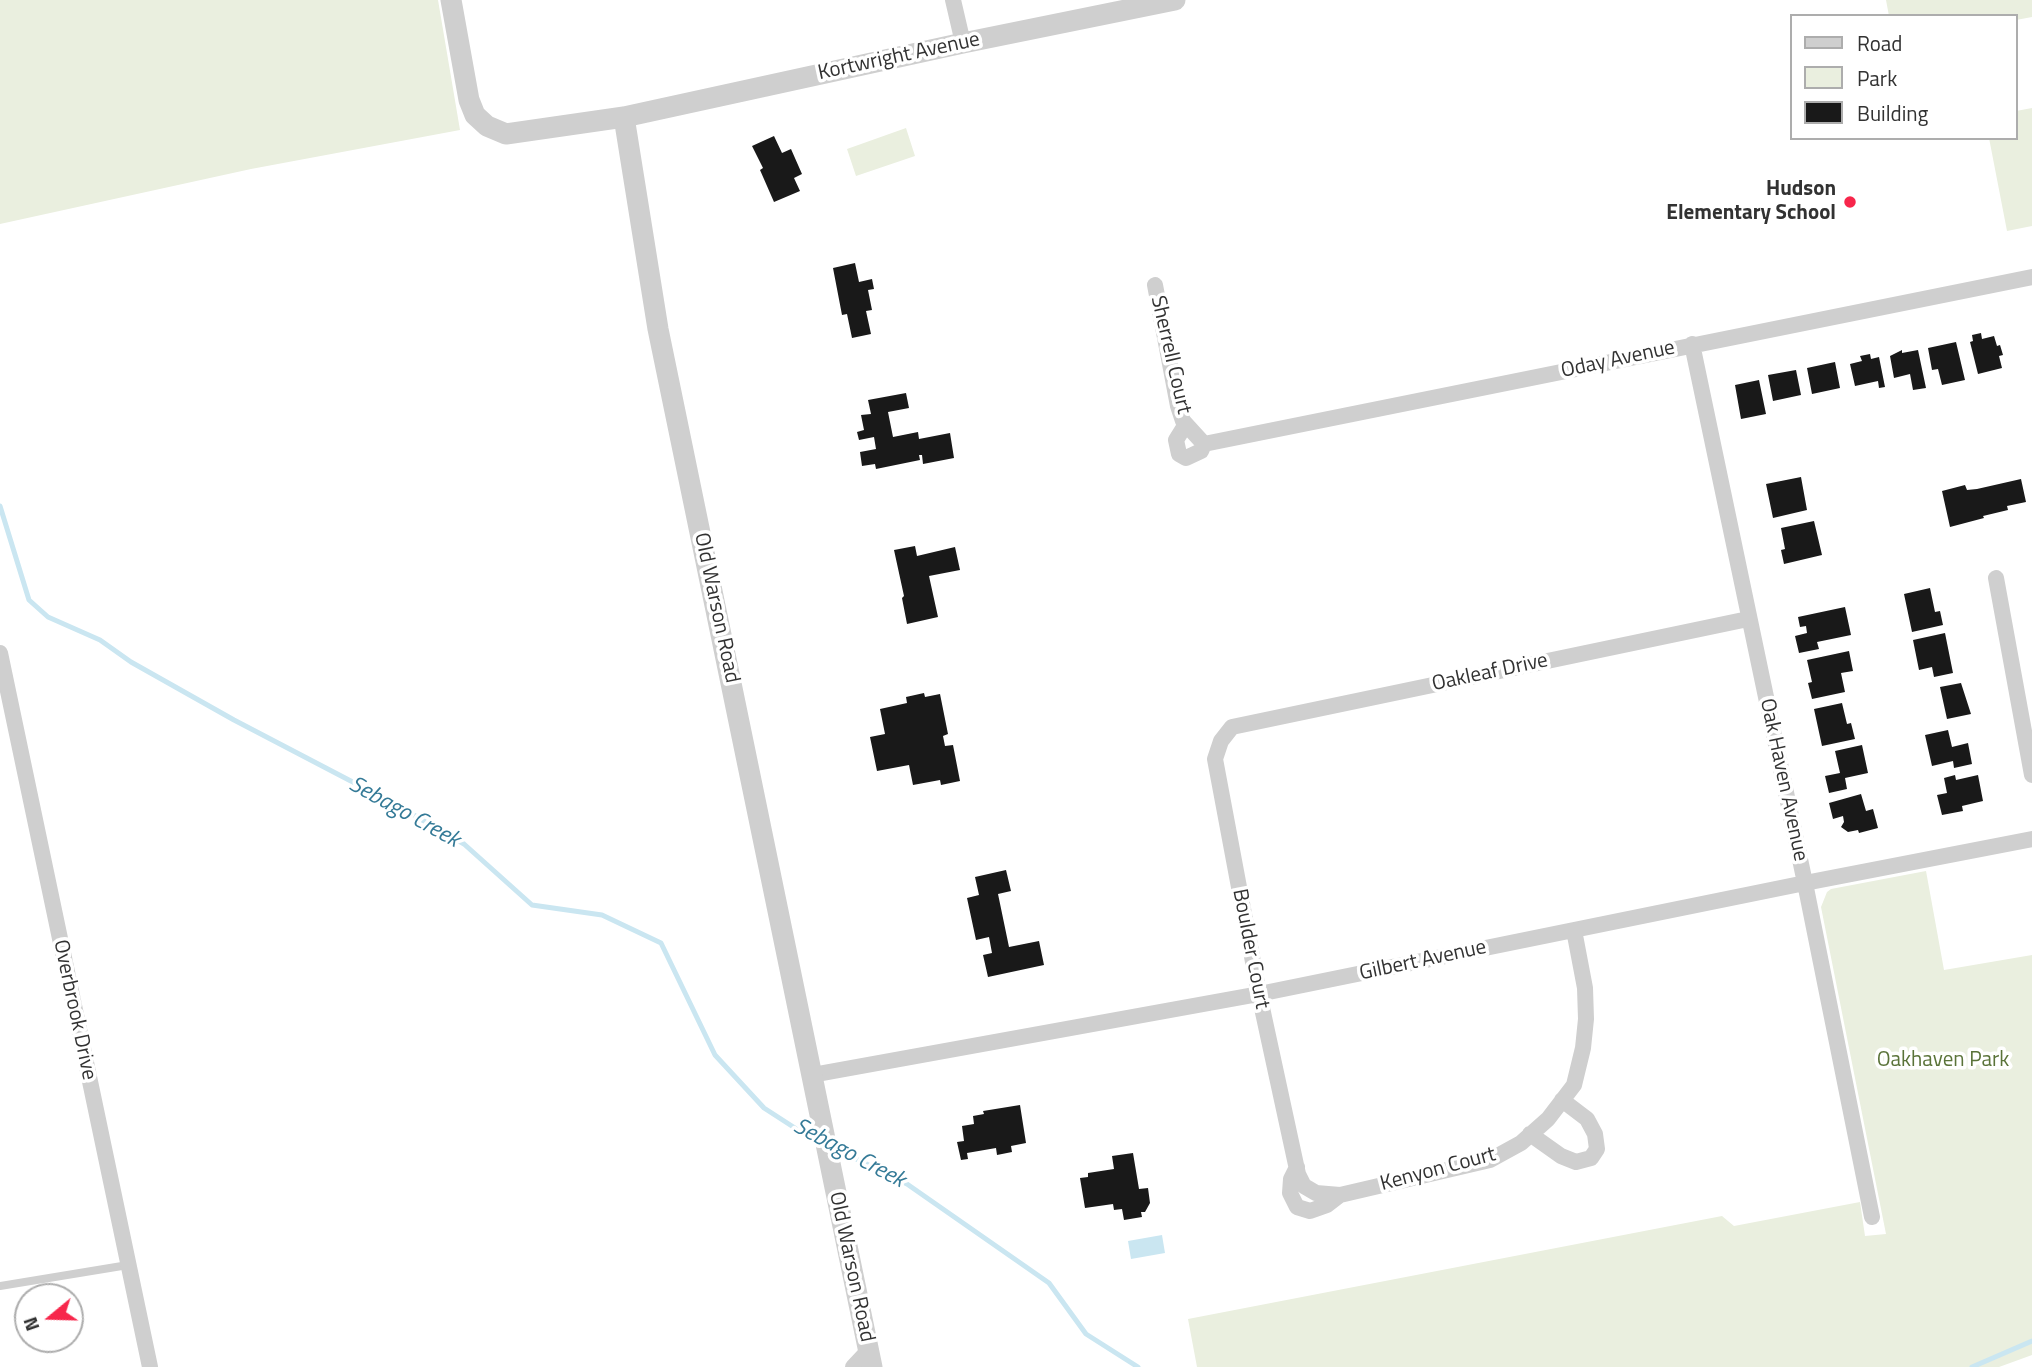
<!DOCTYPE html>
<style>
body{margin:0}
#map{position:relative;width:2032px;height:1367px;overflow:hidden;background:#fff;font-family:"Titillium Web",sans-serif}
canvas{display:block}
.legend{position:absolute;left:1790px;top:14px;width:228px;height:126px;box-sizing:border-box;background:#fff;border:2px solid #adadad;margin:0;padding:9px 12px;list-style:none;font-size:21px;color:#323232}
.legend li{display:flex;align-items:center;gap:14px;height:35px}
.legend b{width:35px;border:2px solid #adadad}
.north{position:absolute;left:14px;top:1283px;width:70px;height:70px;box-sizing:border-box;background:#fff;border:2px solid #adadad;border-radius:50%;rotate:251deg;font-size:19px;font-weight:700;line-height:28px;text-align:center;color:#323232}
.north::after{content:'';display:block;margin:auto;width:24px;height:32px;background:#f7264b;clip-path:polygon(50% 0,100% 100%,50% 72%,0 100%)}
</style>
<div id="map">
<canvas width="2032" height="1367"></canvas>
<ul class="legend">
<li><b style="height:9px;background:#cfcfcf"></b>Road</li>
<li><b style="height:19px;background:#eaefdf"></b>Park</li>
<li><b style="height:19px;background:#191919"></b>Building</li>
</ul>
<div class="north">N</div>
</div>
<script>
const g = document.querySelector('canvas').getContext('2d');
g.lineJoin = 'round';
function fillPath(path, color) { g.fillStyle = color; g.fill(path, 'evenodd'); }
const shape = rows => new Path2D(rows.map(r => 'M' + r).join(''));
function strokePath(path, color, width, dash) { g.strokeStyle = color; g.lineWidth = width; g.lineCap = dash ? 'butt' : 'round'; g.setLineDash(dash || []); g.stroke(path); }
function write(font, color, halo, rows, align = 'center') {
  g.font = font + ' "Titillium Web",sans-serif'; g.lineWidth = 7; g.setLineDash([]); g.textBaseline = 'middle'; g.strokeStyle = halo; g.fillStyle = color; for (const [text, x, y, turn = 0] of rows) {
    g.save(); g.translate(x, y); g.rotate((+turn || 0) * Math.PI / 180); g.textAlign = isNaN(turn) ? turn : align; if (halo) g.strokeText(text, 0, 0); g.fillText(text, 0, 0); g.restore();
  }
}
const green = shape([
 [0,0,438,0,460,130,251,169,0,224],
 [1886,0,2032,0,2032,17,2016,20,2016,16,1889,16],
 [2032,108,2032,226,2007,231,1989,138,2016,138,2016,111],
 [906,128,915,156,856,176,847,149],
 [1926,871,1944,970,2032,955,2032,1355,1999,1367,1197,1367,1188,1319,1722,1216,1734,1226,1860,1202,1865,1236,1886,1234,1821,907,1827,892,1831,889]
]);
const water = shape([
 [1162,1235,1165,1253,1131,1259,1128,1241]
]);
const stream = shape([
 [0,506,29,600,48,617,100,640,131,662,234,720,391,802,464,844,532,905,602,915,661,943,715,1055,764,1108,798,1130,820,1141],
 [832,1147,907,1184,1049,1283,1086,1334,1138,1367],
 [1972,1367,2032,1341]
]);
const building = shape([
 [774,136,782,153,791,149,802,174,794,178,800,191,774,202,760,170,763,168,752,146],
 [855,263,859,282,872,279,874,289,868,290,872,310,866,311,871,334,852,338,847,314,842,315,833,268],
 [1981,333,1982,339,1994,336,1997,346,2000,345,2003,355,1999,356,2002,368,1978,374,1970,342,1973,341,1972,335],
 [1956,342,1965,380,1942,385,1938,369,1932,370,1928,348],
 [1902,350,1902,353,1918,350,1926,388,1913,390,1910,374,1894,378,1890,356],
 [1870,354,1871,359,1879,357,1885,387,1879,388,1878,381,1855,386,1850,364,1862,361,1860,356],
 [1835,362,1840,388,1812,394,1807,368],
 [1796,370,1801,395,1773,401,1768,375],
 [1759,380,1766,414,1741,419,1735,385],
 [906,393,909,408,888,412,893,437,918,432,919,439,950,433,954,458,923,464,922,455,919,455,920,460,876,469,875,464,862,466,860,452,876,449,874,437,859,440,857,432,864,430,861,415,871,414,868,400],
 [1801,477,1807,510,1773,518,1766,484],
 [2021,479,2026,502,2007,506,2008,510,1983,516,1984,518,1950,527,1942,491,1965,485,1967,490,1977,489],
 [1814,521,1822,555,1784,564,1781,550,1785,549,1781,528],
 [915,546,917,556,955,547,960,570,929,576,938,617,907,624,902,598,904,596,894,550],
 [1930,588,1935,612,1940,611,1943,625,1912,632,1904,594],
 [1845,607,1851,635,1817,642,1819,649,1799,653,1795,636,1807,633,1806,626,1800,627,1798,617],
 [1945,633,1953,673,1934,677,1932,667,1919,670,1913,640],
 [1849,651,1853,671,1841,673,1845,692,1812,699,1808,683,1812,682,1807,660],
 [1961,683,1971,714,1947,719,1940,687],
 [924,693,925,697,940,694,948,734,943,736,945,746,953,745,960,781,941,785,940,780,913,785,909,765,877,771,870,737,885,734,880,709,907,703,906,697],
 [1842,703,1847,724,1851,723,1855,739,1822,746,1814,709],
 [1948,730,1952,747,1968,743,1972,764,1954,768,1953,761,1932,766,1925,735],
 [1862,745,1868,773,1845,778,1847,789,1829,793,1825,776,1840,773,1835,751],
 [1955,775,1956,780,1978,775,1983,801,1962,806,1963,811,1942,815,1937,795,1947,793,1944,778],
 [1861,794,1866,811,1873,809,1878,828,1859,833,1858,830,1848,832,1841,827,1844,822,1843,816,1833,819,1829,803],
 [1006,870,1011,891,998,894,1009,947,1039,941,1044,965,988,977,983,955,992,953,989,937,976,940,967,898,979,895,975,877],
 [1020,1105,1026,1143,1011,1146,1012,1152,997,1155,996,1148,967,1153,968,1159,961,1160,957,1142,964,1141,962,1126,974,1124,973,1116,984,1114,983,1111],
 [1133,1153,1139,1189,1148,1188,1150,1203,1145,1212,1141,1212,1142,1217,1124,1220,1122,1209,1114,1210,1113,1204,1085,1208,1080,1178,1088,1177,1088,1173,1114,1169,1112,1156]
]);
const service = shape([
 [0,1286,128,1265]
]);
const minor = shape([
 [953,0,963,43],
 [1155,285,1178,406,1183,421,1204,444],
 [1692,344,1805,883,1872,1217],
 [1186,424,1176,440,1179,454,1186,458,1201,451,1204,444],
 [1204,444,2032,277],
 [1996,578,2032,775],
 [0,653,150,1367],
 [1574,930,1585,988,1586,1019,1583,1048,1574,1085,1548,1119,1521,1143,1490,1160,1340,1195,1316,1193,1304,1186,1298,1174,1259,994,1215,759,1221,741,1232,727,1748,619],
 [812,1075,1259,994,1805,883,2032,839],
 [1530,1134,1561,1156,1576,1162,1591,1158,1597,1149,1595,1134,1587,1119,1562,1100],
 [1297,1167,1291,1179,1290,1193,1297,1207,1310,1211,1327,1205,1340,1195],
 [853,1367,869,1350]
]);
const tertiary = shape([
 [451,0,469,100,475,115,487,126,506,134,624,117,963,43,1175,0],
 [624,117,658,329,872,1367]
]);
const markers = [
 [1850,202,7,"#f7264b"]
];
const streetNames = [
 ["Kortwright Avenue",899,57,-12],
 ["Sherrell Court",1170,355,77],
 ["Oday Avenue",1618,360,-12],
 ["Old Warson Road",716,608,78],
 ["Oakleaf Drive",1490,673,-12],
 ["Oak Haven Avenue",1783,780,78],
 ["Boulder Court",1250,949,79],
 ["Gilbert Avenue",1423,961,-12],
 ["Overbrook Drive",74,1010,78],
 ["Kenyon Court",1438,1170,-15],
 ["Old Warson Road",851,1267,78]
];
const poiNames = [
 ["Hudson",1836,190],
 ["Elementary School",1836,214]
];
const parkNames = [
 ["Oakhaven Park",1943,1061]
];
const waterNames = [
 ["Sebago Creek",404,813,29],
 ["Sebago Creek",849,1154,28]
];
fillPath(green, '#eaefdf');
fillPath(water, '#cae6f1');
strokePath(stream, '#cae6f1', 5);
fillPath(building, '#191919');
strokePath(service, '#cfcfcf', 8);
strokePath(minor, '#cfcfcf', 16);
strokePath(tertiary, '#cfcfcf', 21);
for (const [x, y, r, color] of markers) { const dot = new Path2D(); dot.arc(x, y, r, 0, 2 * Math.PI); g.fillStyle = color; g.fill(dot); strokePath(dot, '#fff', 2.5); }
write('21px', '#323232', '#fff', streetNames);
write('bold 21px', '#323232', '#fff', poiNames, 'right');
write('21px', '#5a7339', '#fff', parkNames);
write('italic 23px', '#347a97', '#fff', waterNames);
</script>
